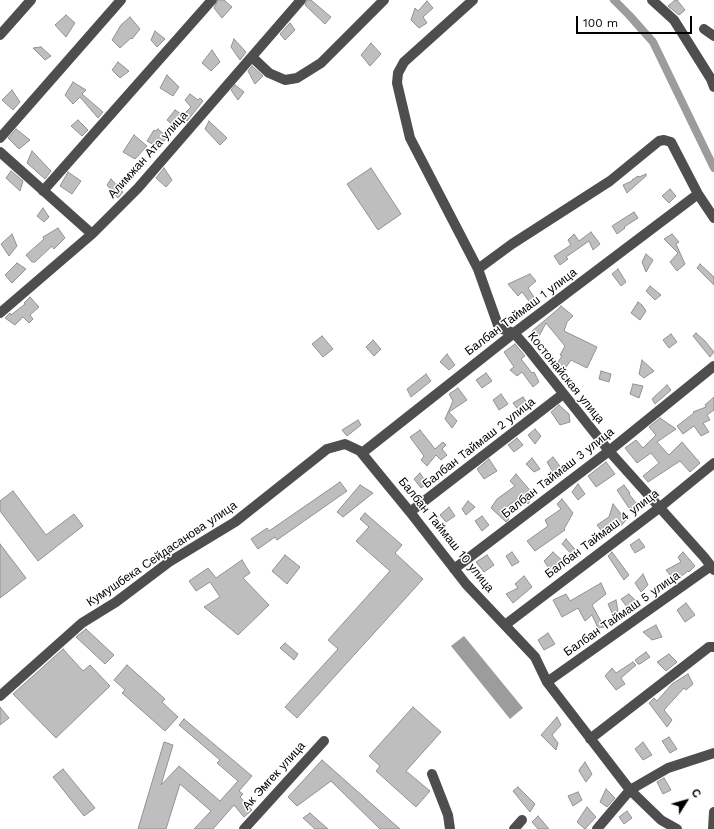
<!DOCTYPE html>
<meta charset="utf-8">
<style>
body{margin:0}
#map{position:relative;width:714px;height:829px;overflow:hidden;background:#fff;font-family:"Work Sans",sans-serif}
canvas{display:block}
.north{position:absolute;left:666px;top:781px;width:40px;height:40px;-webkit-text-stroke:3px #fff;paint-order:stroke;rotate:53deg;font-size:11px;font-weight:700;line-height:16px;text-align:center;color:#000}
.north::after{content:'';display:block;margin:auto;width:14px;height:18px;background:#000;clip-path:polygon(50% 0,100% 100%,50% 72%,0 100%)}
.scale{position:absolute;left:576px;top:16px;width:116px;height:18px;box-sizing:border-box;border:2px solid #000;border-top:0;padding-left:5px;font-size:12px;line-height:14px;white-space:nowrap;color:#000;-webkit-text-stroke:3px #fff;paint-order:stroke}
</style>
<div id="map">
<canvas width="714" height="829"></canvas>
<div class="north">С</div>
<div class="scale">100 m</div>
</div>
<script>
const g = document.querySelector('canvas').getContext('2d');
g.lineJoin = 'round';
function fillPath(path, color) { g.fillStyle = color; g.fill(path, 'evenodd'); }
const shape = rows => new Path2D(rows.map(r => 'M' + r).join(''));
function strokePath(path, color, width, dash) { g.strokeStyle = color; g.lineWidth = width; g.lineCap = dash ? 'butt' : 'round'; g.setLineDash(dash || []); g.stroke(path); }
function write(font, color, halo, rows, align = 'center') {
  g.font = font + ' "Work Sans",sans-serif'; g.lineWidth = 3; g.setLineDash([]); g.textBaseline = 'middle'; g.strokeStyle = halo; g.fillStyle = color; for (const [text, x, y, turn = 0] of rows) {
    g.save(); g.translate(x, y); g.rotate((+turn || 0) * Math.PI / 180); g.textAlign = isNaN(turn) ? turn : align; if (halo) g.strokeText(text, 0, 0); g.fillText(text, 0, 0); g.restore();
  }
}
const water = shape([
 [464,636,523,708,510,719,451,646]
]);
const canal = shape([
 [614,0,629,15,653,42,714,168]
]);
const building = shape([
 [218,0,224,0,232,7,222,18,214,8,218,0],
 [307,0,311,0,331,17,325,24,305,5,307,0],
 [675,0,677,0,685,10,679,15,668,6,675,0],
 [427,1,433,8,423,17,427,23,419,28,411,20,415,8,418,11,427,1],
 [66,15,75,23,66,37,55,25,66,15],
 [130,17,140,29,132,39,131,38,120,48,112,40,121,25,130,17],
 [290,23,295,30,285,40,280,34,290,23],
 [155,31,165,39,157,47,151,40,155,31],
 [234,39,246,52,240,60,231,47,234,39],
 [371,43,381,54,370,66,361,55,371,43],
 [41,47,51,56,45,60,33,48,41,47],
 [212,50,220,62,211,71,202,63,212,50],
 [118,62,129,71,120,78,112,70,118,62],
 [252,66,263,76,255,84,248,71,252,66],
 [167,75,179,87,173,96,160,88,167,75],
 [73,82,86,90,82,94,103,112,98,118,80,97,73,104,65,95,73,82],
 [235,85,244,92,238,100,231,90,235,85],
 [12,90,20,102,13,110,2,100,12,90],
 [190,94,198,100,200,98,203,101,187,121,183,115,191,107,185,100,190,94],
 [175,110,181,114,173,125,167,120,175,110],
 [78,120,88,130,82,136,71,126,78,120],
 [209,121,227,138,220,145,205,129,209,121],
 [16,129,30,140,19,149,8,138,16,129],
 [158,129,167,137,159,148,147,141,154,130,156,131,158,129],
 [134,135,147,146,135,159,123,152,134,135],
 [32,151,51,171,45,179,27,163,32,151],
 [164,168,172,180,166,187,156,178,164,168],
 [371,168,401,214,378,230,347,184,371,168],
 [11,171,23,181,20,191,6,178,11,171],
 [68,172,81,181,72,194,60,186,68,172],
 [646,174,646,176,627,193,623,185,632,181,632,180,638,176,639,177,646,174],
 [111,179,123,192,118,198,107,185,111,179],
 [670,189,676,196,669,203,662,196,670,189],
 [43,208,49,217,44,222,37,216,43,208],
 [634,212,638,218,624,227,625,228,617,234,612,226,634,212],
 [58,228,65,238,54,249,52,246,35,262,32,262,26,255,44,239,43,237,58,228],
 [591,232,600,244,593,250,589,241,566,257,568,259,560,265,554,256,571,245,568,240,574,234,579,241,591,232],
 [12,234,17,246,9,256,1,244,12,234],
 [672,234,679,242,676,244,685,264,677,271,670,262,678,253,664,239,672,234],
 [646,254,653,260,646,272,642,262,646,254],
 [17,263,26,269,12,283,5,275,17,263],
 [700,264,714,277,714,285,697,268,700,264],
 [618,269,626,282,621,286,612,274,618,269],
 [530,274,536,281,528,288,537,302,532,305,522,292,518,296,508,284,530,274],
 [650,286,661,295,655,300,646,291,650,286],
 [30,297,39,307,30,315,33,319,29,323,23,317,15,325,5,318,10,313,11,315,25,304,24,303,30,297],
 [638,302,642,305,646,311,640,320,631,313,638,302],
 [561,306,573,316,567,322,564,331,597,347,587,368,571,360,561,374,554,368,562,356,560,355,565,346,546,323,537,340,532,331,557,310,561,306],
 [696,333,705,341,714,352,710,357,693,336,696,333],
 [671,334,677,342,669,348,663,340,671,334],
 [322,336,333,349,323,357,312,344,322,336],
 [373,340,381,349,374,356,366,347,373,340],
 [515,344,525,356,521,359,532,373,534,372,539,382,533,387,522,372,517,376,510,370,514,367,504,352,515,344],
 [447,354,455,365,449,370,440,362,447,354],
 [642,360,654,371,644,378,639,374,642,360],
 [601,371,611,374,609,382,599,379,601,371],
 [486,373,492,381,482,388,476,380,486,373],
 [426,374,431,381,411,397,407,389,426,374],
 [633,384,643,386,639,398,630,394,633,384],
 [667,385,671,390,655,404,652,399,667,385],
 [458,388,467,400,449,412,457,421,452,428,445,419,453,401,449,394,458,388],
 [501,394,508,404,499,410,493,400,501,394],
 [523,397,529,406,520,412,513,403,523,397],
 [714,397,714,410,707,415,710,420,703,423,709,432,701,436,694,426,683,434,677,426,694,413,693,412,706,407,705,405,714,397],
 [559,405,569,414,570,422,560,425,551,412,559,405],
 [660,418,676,429,657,442,668,454,669,455,682,442,700,463,690,472,680,461,648,482,643,476,659,463,651,453,637,463,625,448,636,440,643,448,656,435,649,427,660,418],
 [358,420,361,425,347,436,342,430,358,420],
 [535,429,541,436,535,444,528,435,535,429],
 [420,430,435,449,443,442,446,445,442,449,447,455,441,460,436,455,427,466,421,460,424,456,410,437,420,430],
 [517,438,523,445,514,452,508,445,517,438],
 [553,457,562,469,554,474,547,462,553,457],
 [532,458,540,469,534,472,526,464,532,458],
 [489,459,497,471,484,479,477,469,489,459],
 [606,462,615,474,596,487,588,476,606,462],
 [420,473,427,484,421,488,414,479,420,473],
 [516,474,534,495,528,504,522,496,502,510,509,519,506,522,491,508,497,499,515,486,510,481,516,474],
 [340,482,347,491,277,540,275,537,258,549,251,539,267,528,269,531,340,482],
 [578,484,585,494,578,500,572,492,578,484],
 [360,485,373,493,343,517,337,512,360,485],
 [624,485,630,493,629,494,640,508,633,514,617,490,624,485],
 [13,491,46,535,74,514,83,526,38,561,0,511,0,501,13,491],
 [562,499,573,513,564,529,565,530,535,551,527,541,548,526,545,520,561,509,557,504,562,499],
 [468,501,475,507,466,515,462,509,468,501],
 [613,504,626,520,621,526,619,524,604,534,597,525,609,517,613,504],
 [449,507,455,516,446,522,440,515,449,507],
 [365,513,402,545,395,553,423,579,297,718,285,707,338,649,328,640,390,571,356,541,369,527,360,519,365,513],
 [482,516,489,525,482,531,475,521,482,516],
 [566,539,579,554,575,558,562,544,566,539],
 [639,539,645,547,635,553,630,545,639,539],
 [0,544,26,578,0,598,0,544],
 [512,552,519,562,512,566,506,556,512,552],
 [553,552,565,563,553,574,544,561,553,552],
 [612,552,629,575,624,580,608,556,612,552],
 [683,552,695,566,689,572,688,571,675,581,666,570,681,562,678,557,683,552],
 [285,555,300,567,287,584,272,571,285,555],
 [487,555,494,565,484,572,476,562,487,555],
 [242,560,250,573,243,578,269,605,238,635,204,607,220,597,210,582,196,591,189,581,208,568,216,578,242,560],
 [643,574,648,585,641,592,635,583,643,574],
 [524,576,532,587,513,603,506,594,518,588,515,584,524,576],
 [601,583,606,594,592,605,604,627,598,628,592,615,585,621,578,608,562,617,553,600,566,594,570,601,601,583],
 [629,594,638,603,630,611,621,599,629,594],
 [616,600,618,611,613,615,608,604,616,600],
 [686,603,695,615,685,622,677,610,686,603],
 [656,625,662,637,652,640,643,632,656,625],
 [86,629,114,655,105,664,76,637,86,629],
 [548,633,555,644,544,650,538,640,548,633],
 [285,643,298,654,294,660,280,648,285,643],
 [63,649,83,671,90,665,110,686,56,738,13,694,63,649],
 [646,652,650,657,640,664,638,664,635,660,646,652],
 [669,654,677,662,666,671,657,662,669,654],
 [633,662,636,665,621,678,625,684,616,690,605,676,612,668,616,673,633,662],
 [127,665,165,699,162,702,178,717,165,731,122,693,125,690,114,680,127,665],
 [688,674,693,684,686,690,684,688,664,710,672,720,667,727,649,703,654,698,657,701,672,684,688,674],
 [0,707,9,718,0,725,0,707],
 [413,707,441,732,406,771,430,791,416,807,376,771,380,766,369,756,413,707],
 [557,717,561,725,552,735,558,743,556,750,541,735,557,717],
 [184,719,252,776,239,791,243,794,240,797,252,810,244,817,234,805,213,829,194,829,211,811,180,784,166,829,138,829,164,742,173,745,161,785,179,766,220,801,238,781,217,763,220,760,179,725,184,719],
 [669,737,677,749,670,753,662,741,669,737],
 [643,742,652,755,643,760,635,749,643,742],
 [322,760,400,829,380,829,331,781,297,806,288,797,322,760],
 [585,762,592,774,586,782,579,771,579,770,585,762],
 [63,769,95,808,84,816,53,777,63,769],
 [664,778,671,790,663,794,657,782,664,778],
 [518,787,535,804,530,812,513,791,518,787],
 [606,789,615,798,607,807,600,802,606,789],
 [578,792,582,800,573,806,568,796,578,792],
 [587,807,596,817,585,829,577,822,587,807],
 [627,811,632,818,624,824,619,817,627,811],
 [310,813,328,829,315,829,303,818,310,813],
 [538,816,549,829,538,829,532,822,538,816]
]);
const minor = shape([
 [473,0,404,62,398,73,397,83,410,138,478,269,499,328,514,333,528,349,609,451,704,557,714,570],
 [652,0,674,20,711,79,714,87],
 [704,29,714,36],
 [0,35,31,0],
 [252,57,269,73,285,80,297,78,321,63,384,0],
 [0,138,121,0],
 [0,152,92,234],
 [43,191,212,0],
 [478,269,512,244,610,181,659,141,664,140,671,142,698,194,714,218],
 [0,313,92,234,138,188,301,0],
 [362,453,514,333,698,194],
 [410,512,563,394],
 [454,569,609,451,714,366],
 [505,625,659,508,714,463],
 [547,682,711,566],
 [0,696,82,623,116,602,169,562,235,522,327,449,345,444,360,451,410,512,466,584,535,657,547,682,630,790,661,820,677,829],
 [590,739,709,647,714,647],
 [432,774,448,815,450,829],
 [244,829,324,741],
 [514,829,522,820],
 [597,829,630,790,668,768,714,753],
 [713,829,714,812]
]);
const streetNames = [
 ["Алимжан Ата улица",148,155,-48],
 ["Балбан Таймаш 1 улица",521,312,-37],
 ["Костонайская улица",566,378,51],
 ["Балбан Таймаш 2 улица",479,443,-38],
 ["Балбан Таймаш 3 улица",558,473,-38],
 ["Балбан Таймаш 4 улица",602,534,-37],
 ["Балбан Таймаш 10 улица",446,535,51],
 ["Кумушбека Сейдасанова улица",162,554,-34],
 ["Балбан Таймаш 5 улица",622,614,-35],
 ["Ак Эмгек улица",274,776,-48]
];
fillPath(water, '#9c9c9c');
strokePath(canal, '#9c9c9c', 8);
fillPath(building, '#bebebe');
strokePath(building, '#929292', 1);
strokePath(minor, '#4e4e4e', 10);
write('12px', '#000', '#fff', streetNames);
</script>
